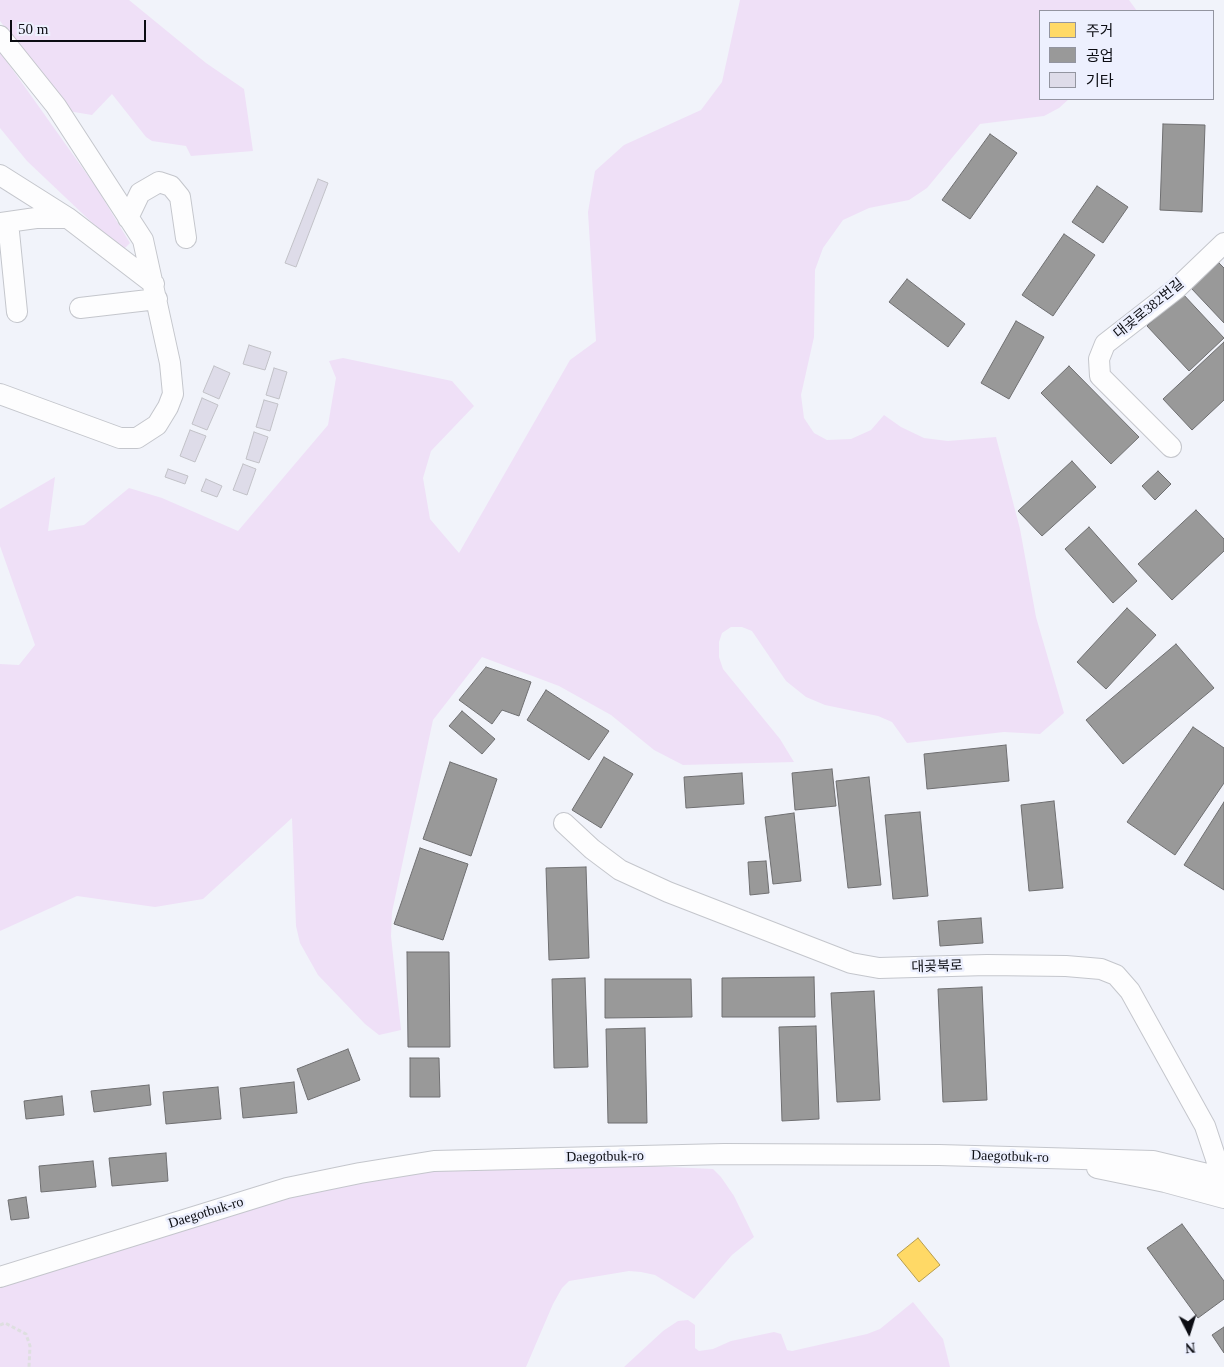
<!DOCTYPE html>
<meta charset="utf-8">
<style>
body{margin:0}
#map{position:relative;width:1224px;height:1367px;overflow:hidden;background:#f1f3fa;font-family:"Times New Roman","Noto Sans KR",serif}
canvas{display:block}
.legend{position:absolute;left:1039px;top:10px;width:175px;height:90px;box-sizing:border-box;background:#edf0fe;border:1px solid #9395a0;margin:0;padding:6px 9px;list-style:none;font-size:15px;color:#0c0d13}
.legend li{display:flex;align-items:center;gap:10px;height:25px}
.legend b{width:25px;border:1px solid #9395a0}
.north{position:absolute;left:1164px;top:1307px;width:50px;height:50px;-webkit-text-stroke:4px #edf0fe;paint-order:stroke;rotate:175deg;font-size:14px;font-weight:700;line-height:20px;text-align:center;color:#0c0d13}
.north::after{content:'';display:block;margin:auto;width:18px;height:22px;background:#0c0d13;clip-path:polygon(50% 0,100% 100%,50% 72%,0 100%)}
.scale{position:absolute;left:10px;top:20px;width:136px;height:22px;box-sizing:border-box;border:2px solid #0c0d13;border-top:0;padding-left:6px;font-size:15px;line-height:18px;white-space:nowrap;color:#0c0d13;-webkit-text-stroke:4px #edf0fe;paint-order:stroke}
</style>
<div id="map">
<canvas width="1224" height="1367"></canvas>
<ul class="legend">
<li><b style="height:14px;background:#ffd966"></b>주거</li>
<li><b style="height:14px;background:#999"></b>공업</li>
<li><b style="height:14px;background:#dedce9"></b>기타</li>
</ul>
<div class="north">N</div>
<div class="scale">50 m</div>
</div>
<script>
const g = document.querySelector('canvas').getContext('2d');
g.lineJoin = 'round';
function fillPath(path, color) { g.fillStyle = color; g.fill(path, 'evenodd'); }
const shape = rows => new Path2D(rows.map(r => 'M' + r).join(''));
function strokePath(path, color, width, dash) { g.strokeStyle = color; g.lineWidth = width; g.lineCap = dash ? 'butt' : 'round'; g.setLineDash(dash || []); g.stroke(path); }
function write(font, color, halo, rows, align = 'center') {
  g.font = font + ' "Times New Roman","Noto Sans KR",serif'; g.lineWidth = 5; g.setLineDash([]); g.textBaseline = 'middle'; g.strokeStyle = halo; g.fillStyle = color; for (const [text, x, y, turn = 0] of rows) {
    g.save(); g.translate(x, y); g.rotate((+turn || 0) * Math.PI / 180); g.textAlign = isNaN(turn) ? turn : align; if (halo) g.strokeText(text, 0, 0); g.fillText(text, 0, 0); g.restore();
  }
}
const green = shape([
 [0,0,129,0,206,63,244,89,253,151,191,156,186,146,152,141,146,137,112,94,92,115,68,111,0,21],
 [740,0,1129,0,1137,11,1040,11,1040,99,1069,99,1059,108,1044,116,980,124,927,188,909,200,869,208,843,220,823,248,815,270,814,337,801,395,804,418,814,433,827,440,851,439,871,430,884,415,901,427,924,438,948,441,996,437,1020,529,1036,617,1064,713,1040,734,1004,732,907,743,892,722,878,716,825,705,806,697,786,681,752,631,742,627,731,627,722,633,719,642,719,657,723,669,780,739,794,762,683,765,654,750,611,715,559,686,482,657,433,720,392,912,391,936,401,1030,379,1035,365,1024,318,975,300,943,296,926,292,818,203,899,155,907,77,896,0,931,0,664,19,665,35,645,0,546,0,509,55,477,48,531,84,525,129,488,162,498,238,531,328,425,336,378,329,361,343,358,452,381,474,406,431,451,423,478,430,519,459,553,570,360,596,341,588,212,595,171,624,145,701,110,722,82],
 [0,52,96,187,130,243,122,251,27,161,0,128],
 [609,1164,713,1169,721,1177,734,1196,754,1237,732,1255,694,1299,655,1275,641,1272,629,1271,569,1281,562,1288,553,1304,526,1367,0,1367,0,1281,390,1168],
 [913,1302,943,1339,950,1367,624,1367,663,1331,678,1321,688,1320,695,1325,695,1348,699,1351,713,1349,731,1341,774,1332,781,1334,787,1350,792,1351,867,1334,880,1329]
]);
const homes = shape([
 [918,1238,940,1265,919,1282,897,1255,918,1238]
]);
const industry = shape([
 [1163,124,1205,125,1202,212,1160,210,1163,124],
 [990,134,1017,153,970,219,942,200,990,134],
 [1097,186,1128,207,1103,243,1072,222,1097,186],
 [1064,234,1095,255,1053,316,1022,295,1064,234],
 [1219,263,1224,268,1224,323,1191,288,1219,263],
 [907,279,965,324,948,347,889,302,907,279],
 [1182,293,1224,338,1189,371,1147,326,1182,293],
 [1016,321,1044,337,1009,399,981,383,1016,321],
 [1224,342,1224,400,1192,430,1163,399,1224,342],
 [1069,366,1139,437,1111,464,1041,393,1069,366],
 [1072,461,1096,487,1042,536,1018,511,1072,461],
 [1158,471,1171,484,1155,500,1142,486,1158,471],
 [1196,510,1224,539,1224,551,1172,600,1138,564,1196,510],
 [1089,527,1137,581,1113,603,1065,549,1089,527],
 [1127,608,1156,635,1106,689,1077,662,1127,608],
 [1176,644,1214,688,1123,764,1086,720,1176,644],
 [486,667,531,682,519,716,502,710,492,724,459,700,486,667],
 [546,690,609,731,589,760,527,720,546,690],
 [462,711,495,739,482,754,449,726,462,711],
 [1193,727,1224,748,1224,783,1175,855,1127,822,1193,727],
 [1006,745,1009,781,927,789,924,754,1006,745],
 [604,757,633,774,601,828,572,810,604,757],
 [450,762,497,779,471,856,423,839,450,762],
 [832,769,836,806,795,810,792,773,832,769],
 [742,773,744,804,686,808,684,777,742,773],
 [869,777,881,885,848,888,836,781,869,777],
 [1054,801,1063,888,1029,891,1021,805,1054,801],
 [1224,802,1224,890,1184,865,1224,802],
 [920,812,928,896,893,899,885,815,920,812],
 [794,813,801,881,773,884,765,817,794,813],
 [420,848,468,864,443,940,394,924,420,848],
 [766,861,769,893,750,895,748,862,766,861],
 [586,867,589,958,549,960,546,868,586,867],
 [981,918,983,943,940,946,938,921,981,918],
 [407,952,449,952,450,1047,408,1047,407,952],
 [814,977,815,1017,722,1017,722,978,814,977],
 [585,978,588,1067,554,1068,552,979,585,978],
 [605,979,691,979,692,1017,605,1018,605,979],
 [982,987,987,1100,943,1102,938,989,982,987],
 [874,991,880,1100,837,1102,831,993,874,991],
 [816,1026,819,1119,782,1121,779,1027,816,1026],
 [645,1028,647,1123,608,1123,606,1029,645,1028],
 [348,1049,360,1080,308,1100,297,1069,348,1049],
 [410,1058,439,1058,440,1097,410,1097,410,1058],
 [294,1082,297,1113,243,1118,240,1088,294,1082],
 [149,1085,151,1105,94,1112,91,1091,149,1085],
 [218,1087,221,1119,166,1124,163,1092,218,1087],
 [62,1096,64,1115,26,1119,24,1101,62,1096],
 [166,1153,168,1181,112,1186,109,1158,166,1153],
 [93,1161,96,1187,41,1192,39,1166,93,1161],
 [26,1197,29,1218,11,1220,8,1200,26,1197],
 [1182,1224,1224,1281,1224,1299,1198,1318,1147,1248,1182,1224],
 [1224,1327,1224,1353,1212,1335,1224,1327]
]);
const building = shape([
 [318,179,328,183,296,267,285,263,318,179],
 [249,345,271,352,265,370,243,364,249,345],
 [214,366,230,373,219,399,203,392,214,366],
 [274,368,287,372,279,399,266,395,274,368],
 [202,398,218,405,207,430,192,424,202,398],
 [264,400,278,404,270,431,256,427,264,400],
 [190,430,206,436,195,462,180,456,190,430],
 [254,432,268,437,259,463,246,459,254,432],
 [243,464,256,469,247,495,233,490,243,464],
 [168,469,188,476,185,484,165,477,168,469],
 [206,479,222,486,217,497,201,491,206,479]
]);
const path = shape([
 [0,1325,5,1323,26,1334,30,1346,29,1367]
]);
const minor = shape([
 [0,36,56,106,143,240,170,363,173,394,168,407,157,425,137,438,120,438,0,394],
 [0,175,68,218,154,284],
 [128,218,140,193,159,182,171,186,180,197,186,238],
 [8,222,17,312],
 [0,223,36,218,68,218],
 [80,308,157,299],
 [1171,447,1100,376,1099,359,1105,344,1177,288,1224,243],
 [564,823,592,849,620,870,668,892,851,963,879,968,987,965,1066,966,1101,969,1116,975,1130,991,1205,1126,1222,1177],
 [1097,1168,1165,1182,1224,1198],
 [0,1277,287,1188,360,1173,434,1161,724,1154,939,1155,1153,1161,1224,1178]
]);
const streetNames = [
 ["대곶로382번길",1149,309,-39],
 ["대곶북로",937,967,-2],
 ["Daegotbuk-ro",605,1157,-1],
 ["Daegotbuk-ro",1010,1157,2],
 ["Daegotbuk-ro",206,1213,-17]
];
fillPath(green, '#efe0f7');
fillPath(homes, '#ffd966');
strokePath(homes, '#b69c4d', 1);
fillPath(industry, '#999');
strokePath(industry, '#6f6f71', 1);
fillPath(building, '#dedce9');
strokePath(building, '#c1c1c7', 1);
strokePath(minor, '#c4c6cc', 22);
strokePath(path, '#dedfe0', 3, [4, 2.5]);
strokePath(minor, '#fdfdfe', 20);
write('14px', '#0c0d13', '#edf0fe', streetNames);
</script>
